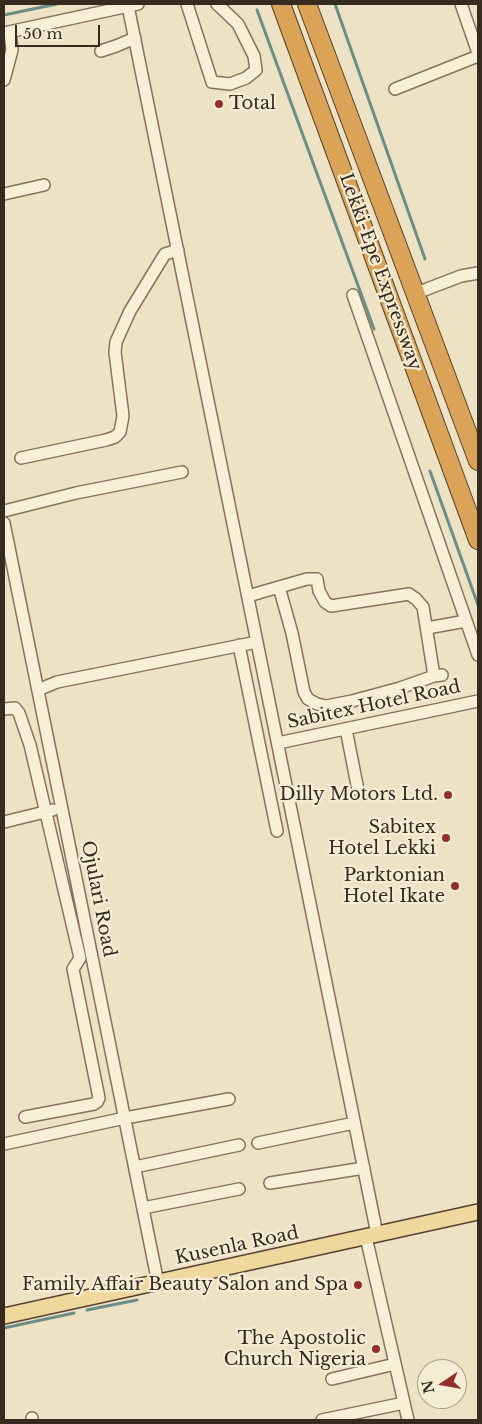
<!DOCTYPE html>
<style>
body{margin:0}
#map{position:relative;width:482px;height:1424px;overflow:hidden;background:#ede2c4;font-family:"Libre Baskerville",serif}
canvas{display:block}
.frame{position:absolute;inset:0;border:5px solid #372b1f;pointer-events:none}
.north{position:absolute;left:417px;top:1359px;width:50px;height:50px;box-sizing:border-box;background:#f4ecd3;border:1px solid #a89f8b;border-radius:50%;rotate:258deg;font-size:14px;font-weight:700;line-height:20px;text-align:center;color:#372b1f}
.north::after{content:'';display:block;margin:auto;width:18px;height:22px;background:#942e2d;clip-path:polygon(50% 0,100% 100%,50% 72%,0 100%)}
.scale{position:absolute;left:15px;top:25px;width:85px;height:22px;box-sizing:border-box;border:2px solid #372b1f;border-top:0;padding-left:6px;font-size:15px;line-height:18px;white-space:nowrap;color:#372b1f;-webkit-text-stroke:4px #f4ecd3;paint-order:stroke}
</style>
<div id="map">
<canvas width="482" height="1424"></canvas>
<div class="frame"></div>
<div class="north">N</div>
<div class="scale">50 m</div>
</div>
<script>
const g = document.querySelector('canvas').getContext('2d');
g.lineJoin = 'round';
const shape = rows => new Path2D(rows.map(r => 'M' + r).join(''));
function strokePath(path, color, width, dash) { g.strokeStyle = color; g.lineWidth = width; g.lineCap = dash ? 'butt' : 'round'; g.setLineDash(dash || []); g.stroke(path); }
function write(font, color, halo, rows, align = 'center') {
  g.font = font + ' "Libre Baskerville",serif'; g.lineWidth = 4.5; g.setLineDash([]); g.textBaseline = 'middle'; g.strokeStyle = halo; g.fillStyle = color; for (const [text, x, y, turn = 0] of rows) {
    g.save(); g.translate(x, y); g.rotate((+turn || 0) * Math.PI / 180); g.textAlign = isNaN(turn) ? turn : align; if (halo) g.strokeText(text, 0, 0); g.fillText(text, 0, 0); g.restore();
  }
}
const stream = shape([
 [335,4,425,259],
 [257,10,374,329],
 [4,15,57,4],
 [430,471,478,605],
 [87,1310,137,1300],
 [4,1328,74,1313]
]);
const minor = shape([
 [187,4,212,82,230,84,246,78,256,70,254,56,238,24,217,4],
 [461,4,478,53],
 [128,6,377,1234],
 [4,33,138,4],
 [101,51,116,46,135,38],
 [4,80,12,50,10,32],
 [395,89,478,56],
 [4,194,44,185],
 [414,294,461,276,478,273],
 [353,295,478,655],
 [21,458,106,440,115,437,120,432,123,416,115,352,116,342,130,311,163,257,165,254,178,250],
 [4,511,76,493,182,472],
 [4,523,158,1283],
 [279,587,307,579,317,579,319,591,325,602,331,606,409,594,416,599,423,607,434,676],
 [248,596,279,587,292,633,304,692,308,699,317,704,326,706,352,701,400,688,434,676,442,675],
 [427,628,466,621],
 [239,645,277,831],
 [38,690,57,682,257,642],
 [4,709,15,708,19,713,30,745,80,958,73,969,99,1098,97,1102,94,1104,25,1117],
 [346,729,358,790],
 [278,743,478,701],
 [4,822,53,810],
 [258,1143,354,1123],
 [4,1144,125,1118,229,1099],
 [135,1167,239,1145],
 [270,1183,364,1168],
 [143,1208,239,1189],
 [366,1237,408,1420],
 [332,1379,395,1364],
 [32,1418,32,1420],
 [322,1420,404,1403]
]);
const major = shape([
 [4,1316,478,1212]
]);
const highway = shape([
 [281,4,478,540],
 [307,4,478,461]
]);
const markers = [
 [219,104,5,"#942e2d"],
 [448,795,5,"#942e2d"],
 [446,838,5,"#942e2d"],
 [455,886,5,"#942e2d"],
 [358,1285,5,"#942e2d"],
 [376,1349,5,"#942e2d"]
];
const poiNames = [
 ["Total",229,104,"left"],
 ["Dilly Motors Ltd.",438,795],
 ["Sabitex",436,828],
 ["Hotel Lekki",436,849],
 ["Parktonian",445,876],
 ["Hotel Ikate",445,897],
 ["Family Affair Beauty Salon and Spa",348,1285],
 ["The Apostolic",366,1339],
 ["Church Nigeria",366,1360]
];
const streetNames = [
 ["Lekki-Epe Expressway",380,272,70],
 ["Sabitex Hotel Road",374,705,-12],
 ["Ojulari Road",98,899,79],
 ["Kusenla Road",237,1246,-12]
];
strokePath(stream, '#6d8e86', 3);
strokePath(minor, '#87735b', 14);
strokePath(major, '#55412f', 18);
strokePath(highway, '#55412f', 20);
strokePath(minor, '#f8efd7', 11);
strokePath(major, '#efd79d', 15);
strokePath(highway, '#daa357', 18);
for (const [x, y, r, color] of markers) { const dot = new Path2D(); dot.arc(x, y, r, 0, 2 * Math.PI); g.fillStyle = color; g.fill(dot); strokePath(dot, '#f4ecd3', 2); }
write('18px', '#372b1f', '#f4ecd3', poiNames, 'right');
write('18px', '#372b1f', '#f4ecd3', streetNames);
</script>
